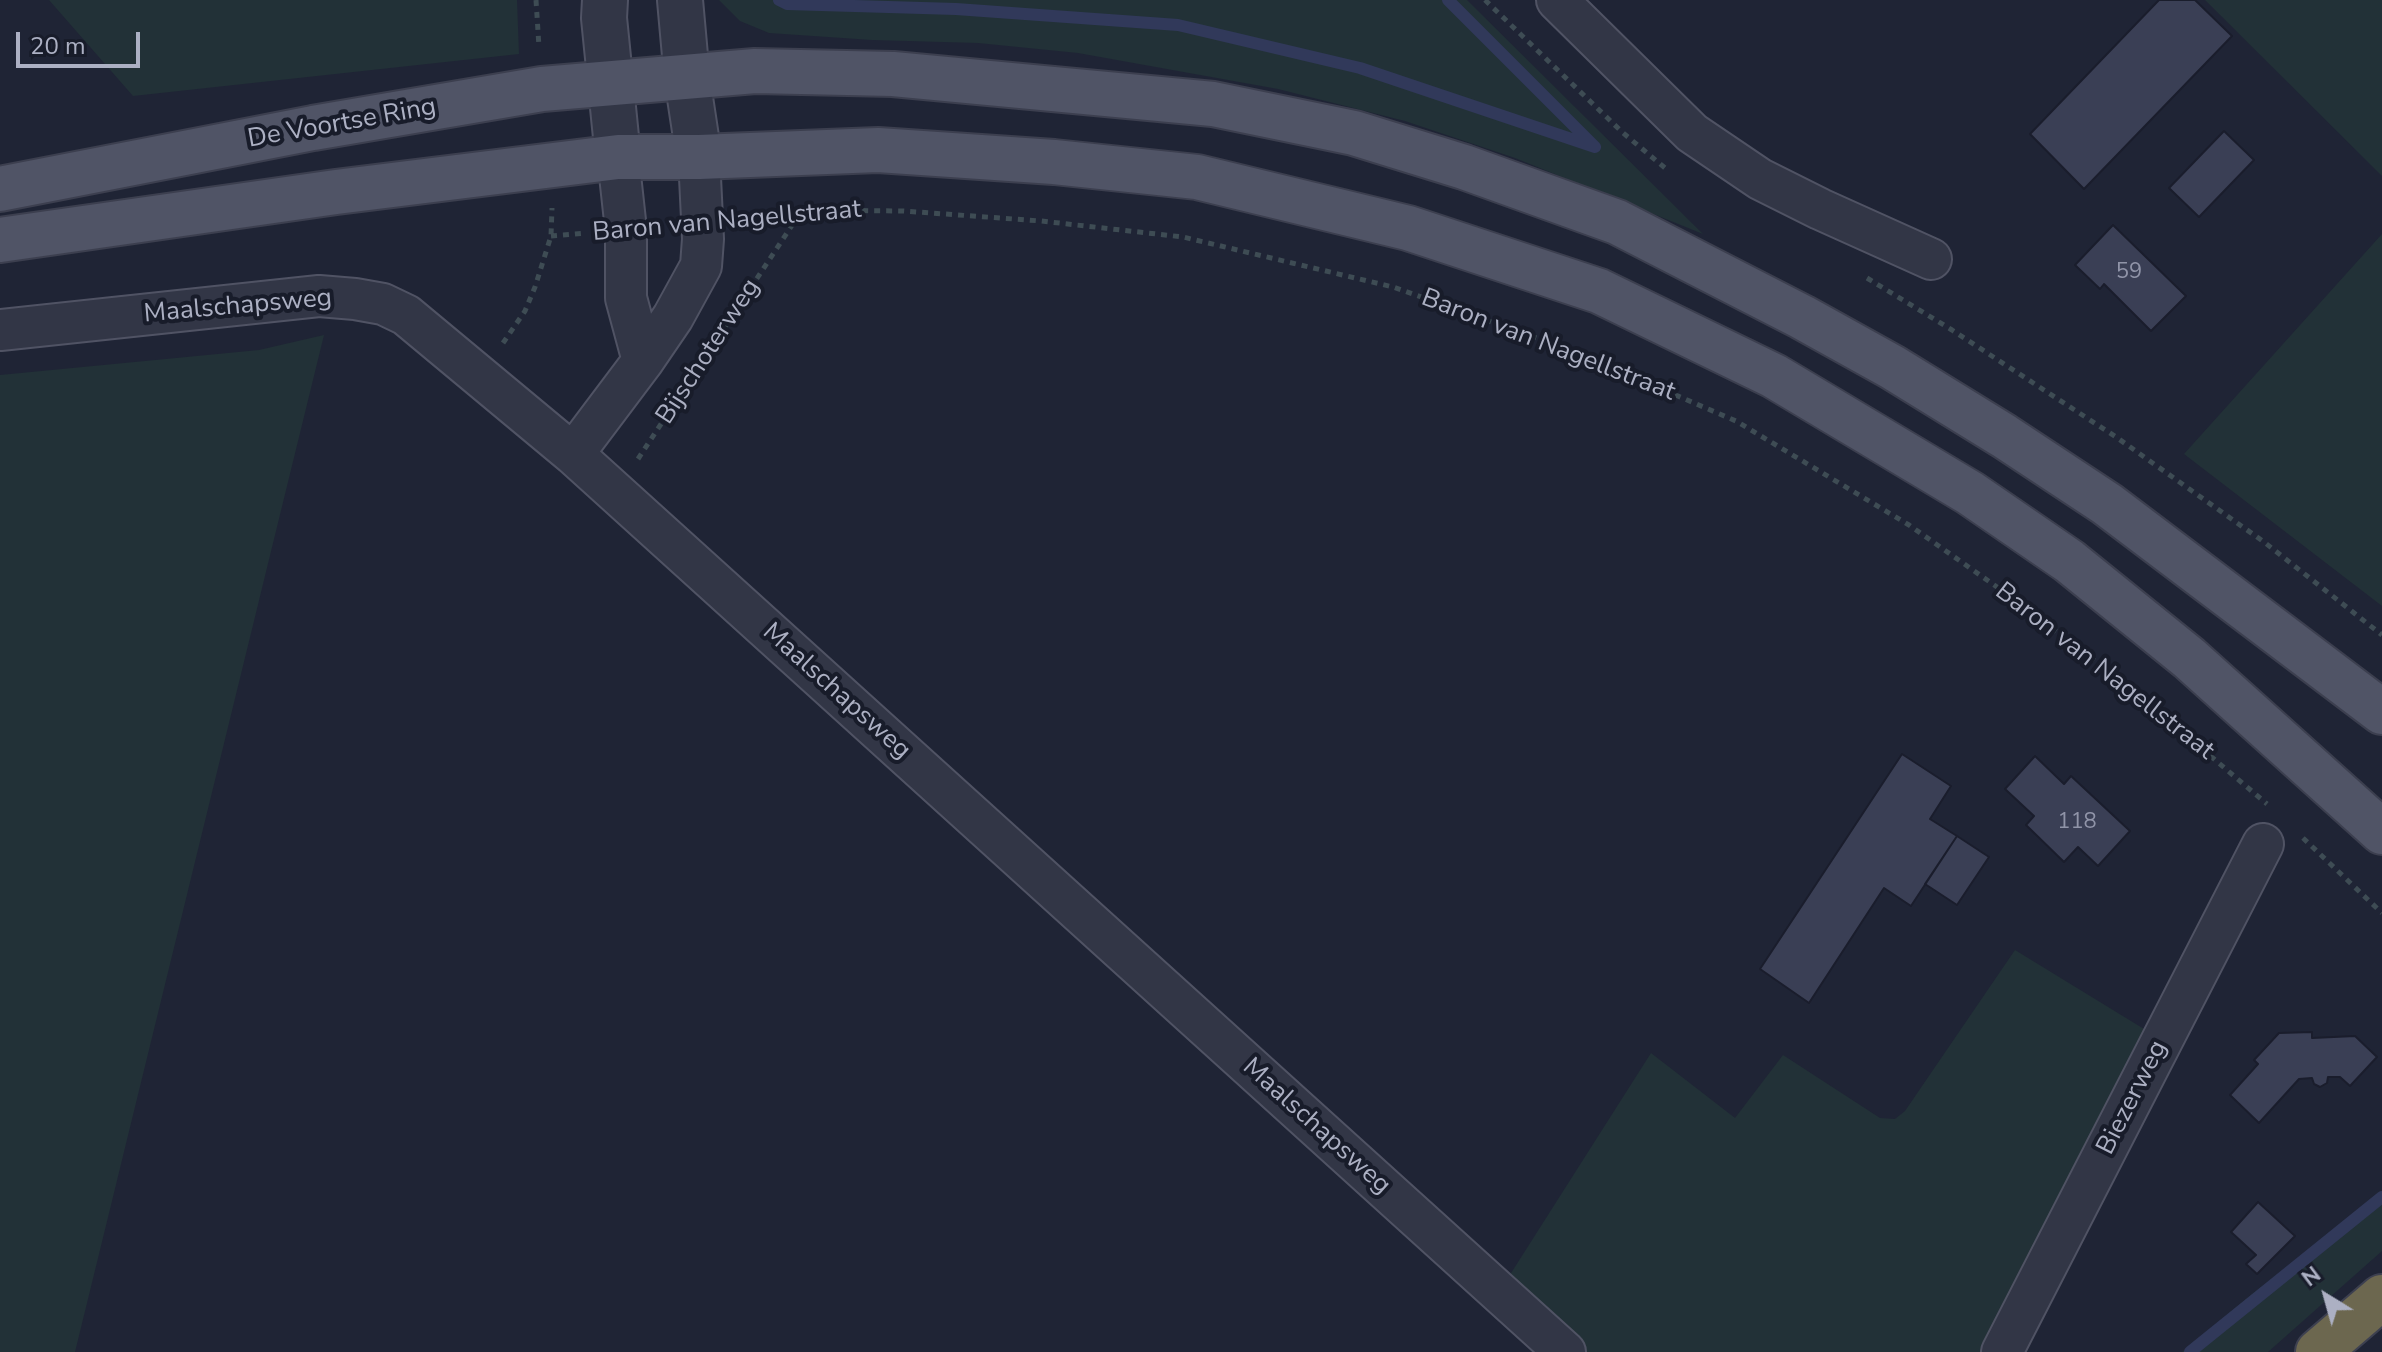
<!DOCTYPE html>
<style>
body{margin:0}
#map{position:relative;width:2382px;height:1352px;overflow:hidden;background:#1f2435;font-family:"Nunito Sans",sans-serif}
canvas{display:block}
.north{position:absolute;left:2286px;top:1256px;width:80px;height:80px;-webkit-text-stroke:6px #181c2a;paint-order:stroke;rotate:323deg;font-size:22px;font-weight:700;line-height:32px;text-align:center;color:#acb0c3}
.north::after{content:'';display:block;margin:auto;width:28px;height:36px;background:#acb0c3;clip-path:polygon(50% 0,100% 100%,50% 72%,0 100%)}
.scale{position:absolute;left:16px;top:32px;width:124px;height:36px;box-sizing:border-box;border:4px solid #acb0c3;border-top:0;padding-left:10px;font-size:24px;line-height:28px;white-space:nowrap;color:#acb0c3;-webkit-text-stroke:6px #181c2a;paint-order:stroke}
</style>
<div id="map">
<canvas width="2382" height="1352"></canvas>
<div class="north">N</div>
<div class="scale">20 m</div>
</div>
<script>
const g = document.querySelector('canvas').getContext('2d');
g.lineJoin = 'round';
function fillPath(path, color) { g.fillStyle = color; g.fill(path, 'evenodd'); }
const shape = rows => new Path2D(rows.map(r => 'M' + r).join(''));
function strokePath(path, color, width, dash) { g.strokeStyle = color; g.lineWidth = width; g.lineCap = dash ? 'butt' : 'round'; g.setLineDash(dash || []); g.stroke(path); }
function write(font, color, halo, rows, align = 'center') {
  g.font = font + ' "Nunito Sans",sans-serif'; g.lineWidth = 8; g.setLineDash([]); g.textBaseline = 'middle'; g.strokeStyle = halo; g.fillStyle = color; for (const [text, x, y, turn = 0] of rows) {
    g.save(); g.translate(x, y); g.rotate((+turn || 0) * Math.PI / 180); g.textAlign = isNaN(turn) ? turn : align; if (halo) g.strokeText(text, 0, 0); g.fillText(text, 0, 0); g.restore();
  }
}
const green = shape([
 [49,0,517,0,519,54,133,96],
 [719,0,1467,0,1703,234,1515,158,1405,121,1278,89,1078,53,978,43,872,40,769,33,740,21],
 [2205,0,2382,0,2382,176],
 [2382,234,2382,606,2184,454],
 [324,335,75,1352,0,1352,0,375,259,350],
 [2015,950,2144,1029,1983,1352,1586,1352,1506,1281,1651,1053,1735,1118,1783,1055,1880,1118,1895,1119,1905,1111],
 [2382,1194,2382,1251,2268,1352,2182,1352,2252,1294]
]);
const stream = shape([
 [779,0,787,4,956,9,1178,25,1360,68,1595,147,1448,0],
 [2190,1352,2382,1197]
]);
const building = shape([
 [2159,0,2195,0,2232,36,2084,189,2030,134,2159,0],
 [2224,131,2254,160,2199,217,2169,188,2224,131],
 [2113,225,2186,296,2151,331,2104,284,2100,289,2075,265,2113,225],
 [1902,754,1951,786,1930,819,1957,836,1911,906,1884,888,1809,1003,1760,969,1902,754],
 [2035,756,2064,784,2071,776,2130,831,2098,866,2078,847,2064,862,2026,825,2034,816,2005,789,2035,756],
 [1957,836,1989,857,1957,905,1925,884,1957,836],
 [2312,1032,2312,1038,2355,1036,2377,1057,2350,1086,2340,1077,2328,1077,2327,1083,2320,1087,2314,1084,2312,1078,2299,1079,2259,1123,2230,1095,2258,1064,2254,1060,2279,1033,2312,1032],
 [2258,1202,2295,1236,2257,1274,2246,1264,2256,1255,2231,1232,2258,1202]
]);
const path = shape([
 [536,0,539,47],
 [1485,0,1622,132,1665,168],
 [743,220,802,210,904,211,1041,221,1183,237,1393,287,1573,351,1736,421,1909,525,2004,592,2128,686,2267,804],
 [551,236,586,233],
 [1867,278,1952,330,2116,437,2264,542,2382,635],
 [503,343,525,311,535,287,551,236,552,208],
 [638,459,802,210],
 [2303,838,2382,913]
]);
const minor = shape([
 [1557,0,1692,133,1760,179,1820,209,1931,259],
 [618,157,626,230,626,298,643,361],
 [0,330,319,296,355,299,383,304,406,315,573,454,1565,1352],
 [573,454,643,361,673,317,701,266,703,239,699,157],
 [2002,1352,2263,844]
]);
const tertiary = shape([
 [605,0,604,18,618,157],
 [680,0,687,78,699,157]
]);
const primary = shape([
 [0,189,313,128,542,89,755,71,893,74,1213,104,1354,133,1464,167,1617,222,1802,317,1892,367,2004,436,2107,504,2382,712],
 [0,240,336,192,618,157,699,157,878,150,1054,162,1197,177,1408,228,1599,291,1774,376,1970,493,2069,561,2189,658,2382,832]
]);
const motorway = shape([
 [2318,1352,2382,1297]
]);
const numberNames = [
 ["59",2129,273],
 ["118",2077,823]
];
const streetNames = [
 ["De Voortse Ring",342,124,-10],
 ["Baron van Nagellstraat",727,222,-5],
 ["Maalschapsweg",238,307,-5],
 ["Baron van Nagellstraat",1548,346,21],
 ["Bijschoterweg",709,352,-57],
 ["Baron van Nagellstraat",2104,672,38],
 ["Maalschapsweg",836,692,42],
 ["Biezerweg",2133,1098,-63],
 ["Maalschapsweg",1316,1127,42]
];
fillPath(green, '#223137');
strokePath(stream, '#31395a', 12);
fillPath(building, '#3a3f55');
strokePath(building, '#1a1d2c', 2);
strokePath(minor, '#505364', 44);
strokePath(tertiary, '#505364', 48);
strokePath(primary, '#3c3f4f', 48);
strokePath(motorway, '#3d4050', 48);
strokePath(path, '#3e4c54', 5, [6, 6]);
strokePath(minor, '#323646', 40);
strokePath(tertiary, '#323646', 44);
strokePath(primary, '#505466', 44);
strokePath(motorway, '#6c674f', 44);
write('22px', '#9094a8', null, numberNames);
write('26px', '#acb0c3', '#181c2a', streetNames);
</script>
